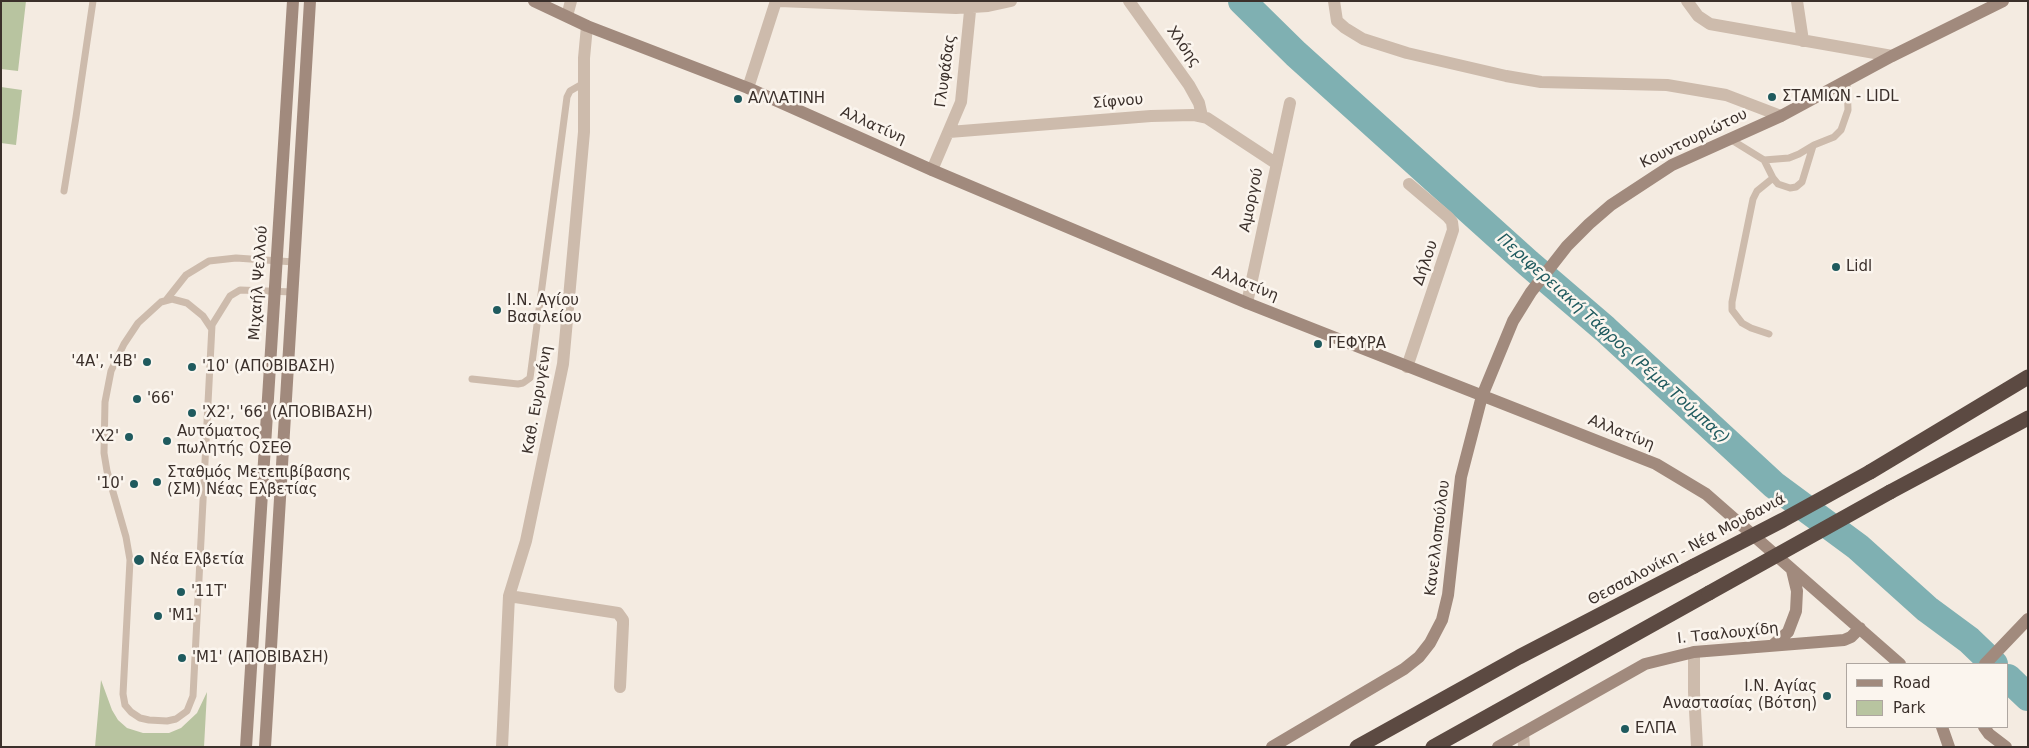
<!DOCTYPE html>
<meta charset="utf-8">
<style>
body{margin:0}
#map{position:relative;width:2029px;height:748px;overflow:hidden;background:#f4ebe1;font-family:"DejaVu Sans",sans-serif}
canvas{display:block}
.frame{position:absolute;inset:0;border:2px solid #3b302b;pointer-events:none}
.legend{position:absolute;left:1846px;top:663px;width:162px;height:65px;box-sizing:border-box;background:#fbf5ee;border:1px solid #aea6a0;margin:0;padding:6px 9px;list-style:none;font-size:15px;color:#3b302b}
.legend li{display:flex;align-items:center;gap:10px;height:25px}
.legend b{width:25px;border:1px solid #aea6a0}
</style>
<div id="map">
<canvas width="2029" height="748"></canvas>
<div class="frame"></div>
<ul class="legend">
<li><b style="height:6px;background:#a18a7d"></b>Road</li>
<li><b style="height:14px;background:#b8c4a0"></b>Park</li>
</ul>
</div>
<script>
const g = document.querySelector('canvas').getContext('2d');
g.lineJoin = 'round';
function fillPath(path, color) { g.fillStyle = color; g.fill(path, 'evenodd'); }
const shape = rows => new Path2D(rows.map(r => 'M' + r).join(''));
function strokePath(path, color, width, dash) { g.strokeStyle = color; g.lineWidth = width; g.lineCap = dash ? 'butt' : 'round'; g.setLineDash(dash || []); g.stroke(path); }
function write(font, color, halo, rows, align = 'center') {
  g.font = font + ' "DejaVu Sans",sans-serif'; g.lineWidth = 5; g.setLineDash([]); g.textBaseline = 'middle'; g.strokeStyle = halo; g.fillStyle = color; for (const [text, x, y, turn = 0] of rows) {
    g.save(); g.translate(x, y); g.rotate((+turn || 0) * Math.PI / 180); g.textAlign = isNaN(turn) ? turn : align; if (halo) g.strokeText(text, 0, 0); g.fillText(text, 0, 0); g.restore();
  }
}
const green = shape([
 [1,1,26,1,18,71,1,69],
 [1,87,22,90,16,145,1,143],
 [101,680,112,710,118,720,127,728,143,733,169,733,181,728,197,713,207,692,204,747,95,747]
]);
const river = shape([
 [1242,1,1296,54,1528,263,1605,329,1774,485,1858,547,1927,609,1969,640,1994,664],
 [2008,678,2028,697]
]);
const lane = shape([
 [1730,139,1764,160,1773,178,1778,184,1790,188,1796,187,1802,182,1813,146],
 [1764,160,1789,158,1799,154,1814,145,1834,137,1841,130,1848,110,1847,81],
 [64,191,76,117,93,1],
 [167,299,186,275,209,261,236,258,294,262],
 [211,328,203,316,187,303,172,299,161,302,138,323,124,344,111,371,105,402,104,453,107,471,126,537,130,560,123,694,125,705,131,712,140,718,149,720,167,721,176,719,187,711,193,696,212,325,230,296,240,290,293,292],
 [1769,334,1751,328,1742,323,1732,310,1732,302,1753,199,1757,191,1773,178],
 [472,379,518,384,523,383,530,378,567,97,570,91,584,83]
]);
const street = shape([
 [779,1,956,8,988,6,1011,1],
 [1129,1,1189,85,1199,103,1202,116],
 [1334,1,1337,21,1345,28,1363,39,1407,53,1506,76,1541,82,1667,85,1726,95,1781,116],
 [1687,1,1698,16,1710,24,1892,56],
 [1797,1,1803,41],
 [567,16,571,1],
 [748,88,776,1],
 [949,132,1151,116,1193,115,1207,118,1277,164],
 [932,170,961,102,971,1],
 [1247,303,1290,103],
 [1407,367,1453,230,1452,222,1448,217,1409,184],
 [509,596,618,613,623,620,623,624,620,687],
 [1694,652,1694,692,1697,747],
 [1523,733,1524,747],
 [502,747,509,596,526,541,563,364,584,132,584,58,587,26]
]);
const secondary = shape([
 [534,1,587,26,748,88,932,170,1247,303,1656,464,1706,494,1900,664],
 [1773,645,1788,632,1796,611,1797,591,1792,570],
 [1985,664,2028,619],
 [1942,727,1949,747],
 [1984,727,1989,734,2006,747],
 [246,747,293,1],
 [265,747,310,1],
 [1272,747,1404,669,1419,657,1430,643,1442,620,1448,595,1461,477,1482,396,1513,321,1531,292,1567,246,1589,224,1611,205,1672,165,1781,116,1892,56,2003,1],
 [1498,747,1645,664,1694,652,1844,640,1851,637,1860,628]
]);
const highway = shape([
 [1870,472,2028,377],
 [1890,492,2028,418],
 [1357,747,1519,657,1694,566],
 [1433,747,1709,593]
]);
const highwayBridge = shape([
 [1694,566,1783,520,1870,472],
 [1709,593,1890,492]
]);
const markers = [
 [1772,97,5,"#1f5a5e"],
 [738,99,5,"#1f5a5e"],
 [1836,267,5,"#1f5a5e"],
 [497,310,5,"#1f5a5e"],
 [1318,344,5,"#1f5a5e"],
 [147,362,5,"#1f5a5e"],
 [192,367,5,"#1f5a5e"],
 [137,399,5,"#1f5a5e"],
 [192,413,5,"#1f5a5e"],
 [129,437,5,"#1f5a5e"],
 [167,441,5,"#1f5a5e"],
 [157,482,5,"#1f5a5e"],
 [134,484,5,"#1f5a5e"],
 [139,560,6,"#1f5a5e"],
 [181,592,5,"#1f5a5e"],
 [158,616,5,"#1f5a5e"],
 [182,658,5,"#1f5a5e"],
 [1827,696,5,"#1f5a5e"],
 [1625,729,5,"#1f5a5e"]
];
const streetNames = [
 ["Χλόης",1183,47,55],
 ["Γλυφάδας",946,71,-82],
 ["Σίφνου",1118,102,-5],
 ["Αλλατίνη",873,126,24],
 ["Κουντουριώτου",1694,139,-26],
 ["Αμοργού",1252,200,-78],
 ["Δήλου",1426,263,-71],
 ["Μιχαήλ Ψελλού",259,283,-86],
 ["Αλλατίνη",1245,284,22],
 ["Καθ. Ευρυγένη",538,400,-80],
 ["Αλλατίνη",1621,433,22],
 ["Κανελλοπούλου",1438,538,-83],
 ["Θεσσαλονίκη - Νέα Μουδανιά",1687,550,-28],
 ["Ι. Τσαλουχίδη",1728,634,-6]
];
const poiNames = [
 ["ΣΤΑΜΙΩΝ - LIDL",1782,97],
 ["ΑΛΛΑΤΙΝΗ",748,99],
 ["Lidl",1846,267],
 ["Ι.Ν. Αγίου",507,301],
 ["Βασιλείου",507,318],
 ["ΓΕΦΥΡΑ",1328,344],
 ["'4Α', '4Β'",137,362,"right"],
 ["'10' (ΑΠΟΒΙΒΑΣΗ)",202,367],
 ["'66'",147,399],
 ["'Χ2', '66' (ΑΠΟΒΙΒΑΣΗ)",202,413],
 ["Αυτόματος",177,432],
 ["πωλητής ΟΣΕΘ",177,449],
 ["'Χ2'",119,437,"right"],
 ["Σταθμός Μετεπιβίβασης",167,473],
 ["(ΣΜ) Νέας Ελβετίας",167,490],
 ["'10'",124,484,"right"],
 ["Νέα Ελβετία",150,560],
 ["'11Τ'",191,592],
 ["'Μ1'",168,616],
 ["'Μ1' (ΑΠΟΒΙΒΑΣΗ)",192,658],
 ["Ι.Ν. Αγίας",1817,687,"right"],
 ["Αναστασίας (Βότση)",1817,704,"right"],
 ["ΕΛΠΑ",1635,729]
];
const waterNames = [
 ["Περιφερειακή Τάφρος (Ρέμα Τούμπας)",1613,339,42]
];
fillPath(green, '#b8c4a0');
strokePath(river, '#7fb0b2', 28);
strokePath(lane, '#cdbbac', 7);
strokePath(street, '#cdbbac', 12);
strokePath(secondary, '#a18a7d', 12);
strokePath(highway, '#5c4a42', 15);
strokePath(highwayBridge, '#5c4a42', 15);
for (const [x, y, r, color] of markers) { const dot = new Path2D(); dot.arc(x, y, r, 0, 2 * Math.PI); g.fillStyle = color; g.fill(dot); strokePath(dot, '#fbf5ee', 2); }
write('15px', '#3b302b', '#fbf5ee', streetNames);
write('15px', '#3b302b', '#fbf5ee', poiNames, 'left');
write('italic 16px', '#1f5a5e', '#fbf5ee', waterNames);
</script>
